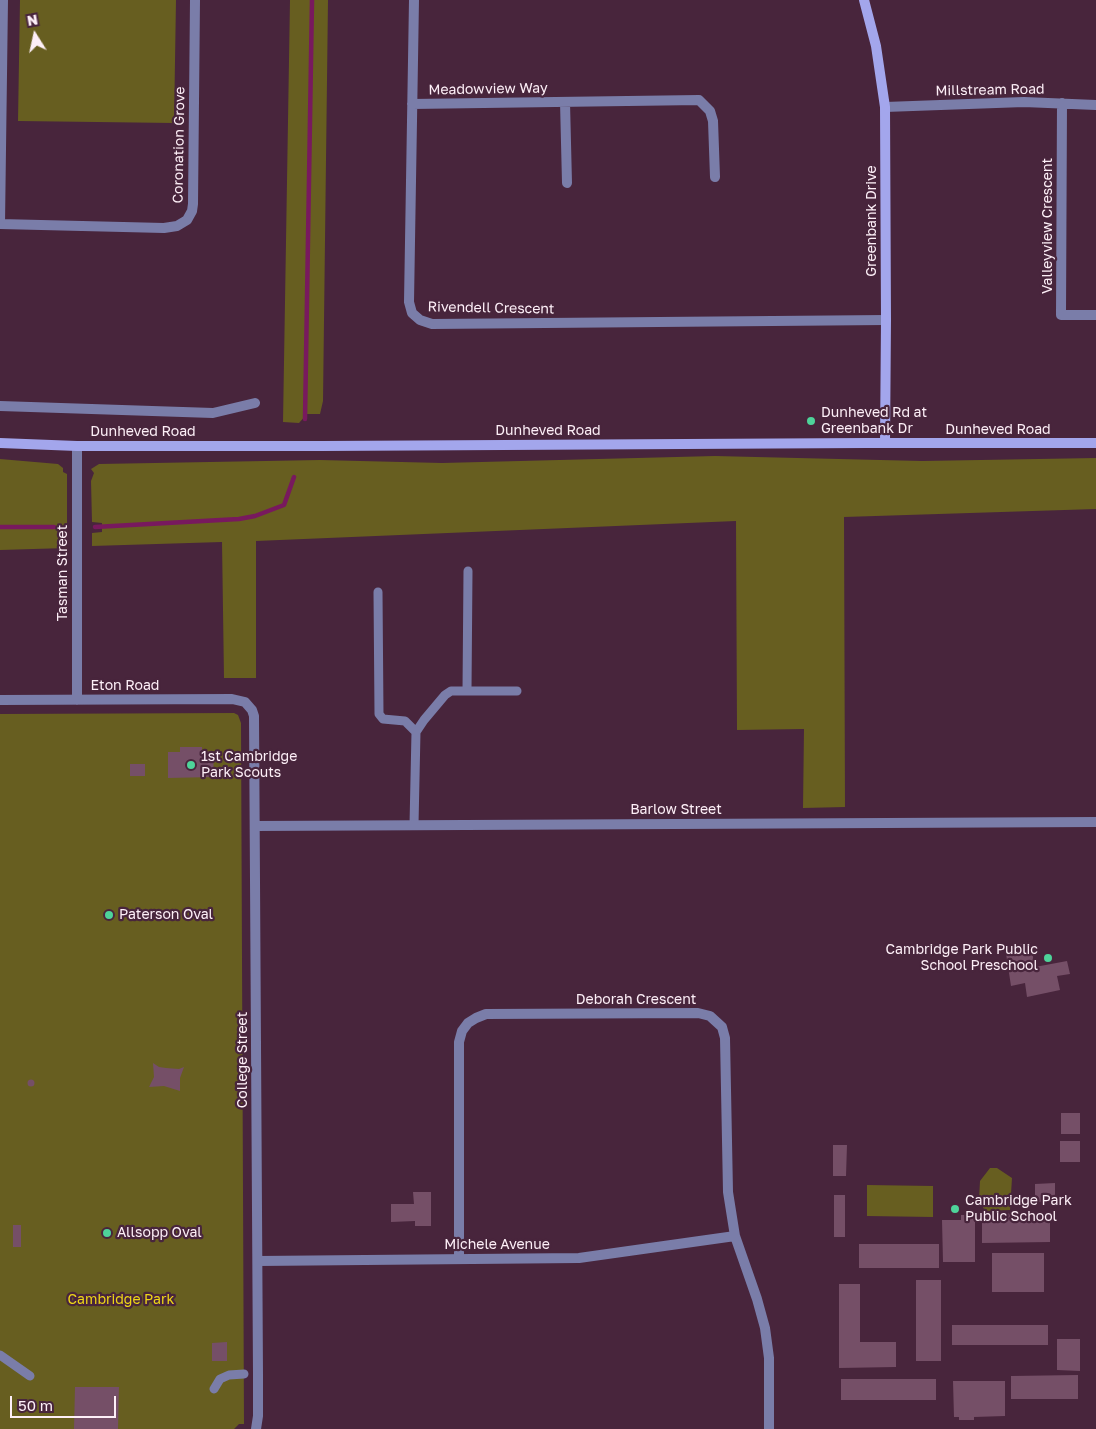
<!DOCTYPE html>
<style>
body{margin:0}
#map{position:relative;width:1096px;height:1429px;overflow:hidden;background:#48253c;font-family:"Golos Text",sans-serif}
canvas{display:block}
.north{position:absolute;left:10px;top:10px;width:50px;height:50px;-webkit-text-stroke:4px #48253c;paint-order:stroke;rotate:350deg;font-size:14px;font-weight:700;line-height:20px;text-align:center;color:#fdeff7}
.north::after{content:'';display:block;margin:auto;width:18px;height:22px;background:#fdeff7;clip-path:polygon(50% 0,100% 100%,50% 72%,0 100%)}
.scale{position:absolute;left:10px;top:1396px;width:106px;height:22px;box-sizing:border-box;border:2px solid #fdeff7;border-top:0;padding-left:6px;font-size:15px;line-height:18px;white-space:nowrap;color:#fdeff7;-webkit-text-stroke:4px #48253c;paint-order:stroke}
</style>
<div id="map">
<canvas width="1096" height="1429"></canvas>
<div class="north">N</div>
<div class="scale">50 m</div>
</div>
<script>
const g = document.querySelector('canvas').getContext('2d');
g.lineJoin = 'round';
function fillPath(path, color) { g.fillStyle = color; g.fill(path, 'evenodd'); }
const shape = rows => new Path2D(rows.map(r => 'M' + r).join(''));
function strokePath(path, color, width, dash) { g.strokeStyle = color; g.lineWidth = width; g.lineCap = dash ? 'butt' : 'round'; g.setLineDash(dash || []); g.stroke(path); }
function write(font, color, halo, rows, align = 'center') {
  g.font = font + ' "Golos Text",sans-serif'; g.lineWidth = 4.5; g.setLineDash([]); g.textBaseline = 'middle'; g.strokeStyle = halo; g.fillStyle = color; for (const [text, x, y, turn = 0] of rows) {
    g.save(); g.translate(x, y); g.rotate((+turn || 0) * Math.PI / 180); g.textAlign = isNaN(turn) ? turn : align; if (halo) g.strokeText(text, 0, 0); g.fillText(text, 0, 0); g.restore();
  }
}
const green = shape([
 [20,0,176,0,174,123,18,121],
 [290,0,328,0,323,401,320,414,307,414,299,423,283,422],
 [715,456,922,461,1096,458,1096,509,844,517,845,807,803,808,804,729,737,730,736,521,256,541,256,678,224,678,222,542,92,546,92,533,102,532,102,523,92,522,91,481,94,473,91,469,99,464,320,460,442,463],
 [0,459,58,464,63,468,63,472,67,474,67,548,0,550],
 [234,713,238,715,241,723,244,1424,239,1424,234,1429,0,1429,0,714],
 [990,1168,997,1168,1012,1178,1010,1210,985,1211,979,1200,980,1181],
 [867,1185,933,1186,933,1217,867,1216]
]);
const stream = shape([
 [305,419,312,0],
 [0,527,54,527],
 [95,527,239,519,255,516,284,505,294,477]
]);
const building = shape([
 [180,747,202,747,202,751,213,752,214,777,168,778,168,752,180,752],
 [130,764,145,764,145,776,130,776],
 [1030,942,1035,967,1067,961,1070,974,1057,976,1060,990,1027,997,1025,983,1011,986,1005,947],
 [153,1063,159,1067,166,1068,179,1069,184,1067,180,1078,180,1091,164,1086,149,1087,154,1077],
 '27.5 1083a3.5 3.5 0 1 1 7 0a3.5 3.5 0 1 1-7 0Z',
 [1061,1113,1080,1113,1080,1134,1061,1134],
 [1060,1141,1080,1141,1080,1162,1060,1162],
 [833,1145,847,1145,846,1176,833,1176],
 [1055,1183,1055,1201,1035,1202,1035,1184],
 [413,1192,431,1192,431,1226,415,1226,415,1221,391,1222,391,1204,414,1204],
 [834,1195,845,1195,845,1237,834,1237],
 [1050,1213,1050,1242,982,1243,982,1214],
 [961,1215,975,1215,975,1262,943,1262,942,1220,961,1220],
 [13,1225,21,1225,21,1247,13,1247],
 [859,1244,939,1244,939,1268,859,1268],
 [992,1253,1044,1253,1044,1292,992,1292],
 [916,1280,941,1280,941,1361,916,1361],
 [839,1284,860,1284,860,1342,896,1342,896,1367,839,1368],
 [952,1325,1048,1325,1048,1345,952,1345],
 [1057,1339,1080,1339,1080,1371,1057,1370],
 [227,1342,227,1361,212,1361,212,1343],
 [1078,1375,1078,1399,1011,1399,1011,1376],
 [841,1379,936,1379,936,1400,841,1400],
 [953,1381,1005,1381,1005,1416,974,1417,974,1420,959,1420,959,1417,954,1417],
 [75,1387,119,1387,118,1429,74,1429]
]);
const lane = shape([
 [378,592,379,714,383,719,405,721,416,732],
 [467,690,468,571],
 [414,825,416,732,424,720,445,695,451,691,517,691],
 [0,1355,30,1376],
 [214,1389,220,1379,229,1375,244,1374]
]);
const street = shape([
 [414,0,409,302,412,313,420,320,432,324,886,320],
 [565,102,567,183],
 [1062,103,1061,315,1096,315],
 [412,104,699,100,710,111,713,121,715,177],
 [885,107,1024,102,1096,105],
 [0,224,164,228,177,226,187,220,192,211,193,204,195,0],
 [0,224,3,0],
 [0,406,213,413,255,403],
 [77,446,77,700],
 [0,700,232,699,245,702,252,710,254,716,258,1374,258,1416,256,1429],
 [255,826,1096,822],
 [459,1259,459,1042,462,1031,468,1023,476,1018,486,1014,698,1013,710,1016,722,1027,725,1038,728,1192,735,1236,757,1299,765,1328,769,1358,769,1429],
 [258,1261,579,1258,735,1236]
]);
const secondary = shape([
 [864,0,876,46,885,107,886,320,885,443],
 [0,443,77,446,323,446,866,443,1096,443]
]);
const markers = [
 [811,421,5,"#4ed39a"],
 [191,765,5,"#4ed39a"],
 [109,915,5,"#4ed39a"],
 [1048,958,5,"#4ed39a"],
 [955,1209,5,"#4ed39a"],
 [107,1233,5,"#4ed39a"]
];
const streetNames = [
 ["Meadowview Way",488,89,-1],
 ["Millstream Road",990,90,-1],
 ["Coronation Grove",179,145,-89],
 ["Greenbank Drive",872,221,-90],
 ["Valleyview Crescent",1048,226,-90],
 ["Rivendell Crescent",491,308,1],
 ["Dunheved Road",998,430],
 ["Dunheved Road",548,431],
 ["Dunheved Road",143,432],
 ["Tasman Street",63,573,-90],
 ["Eton Road",125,686],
 ["Barlow Street",676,810],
 ["Deborah Crescent",636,1000],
 ["College Street",243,1060,-90],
 ["Michele Avenue",497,1245]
];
const poiNames = [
 ["Dunheved Rd at",821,413],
 ["Greenbank Dr",821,429],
 ["1st Cambridge",201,757],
 ["Park Scouts",201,773],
 ["Paterson Oval",119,915],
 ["Cambridge Park Public",1038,950,"right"],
 ["School Preschool",1038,966,"right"],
 ["Cambridge Park",965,1201],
 ["Public School",965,1217],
 ["Allsopp Oval",117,1233]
];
const parkNames = [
 ["Cambridge Park",121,1300]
];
fillPath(green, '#675e20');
strokePath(stream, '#78195e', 4.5);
fillPath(building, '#754f67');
strokePath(lane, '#7a7da9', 9);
strokePath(street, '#7a7da9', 10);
strokePath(secondary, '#a3a6ec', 10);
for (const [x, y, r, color] of markers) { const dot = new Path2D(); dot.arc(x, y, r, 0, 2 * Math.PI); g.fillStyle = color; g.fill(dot); strokePath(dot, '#48253c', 2); }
write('14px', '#fdeff7', '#48253c', streetNames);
write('14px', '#fdeff7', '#48253c', poiNames, 'left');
write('14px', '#eed717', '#48253c', parkNames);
</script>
